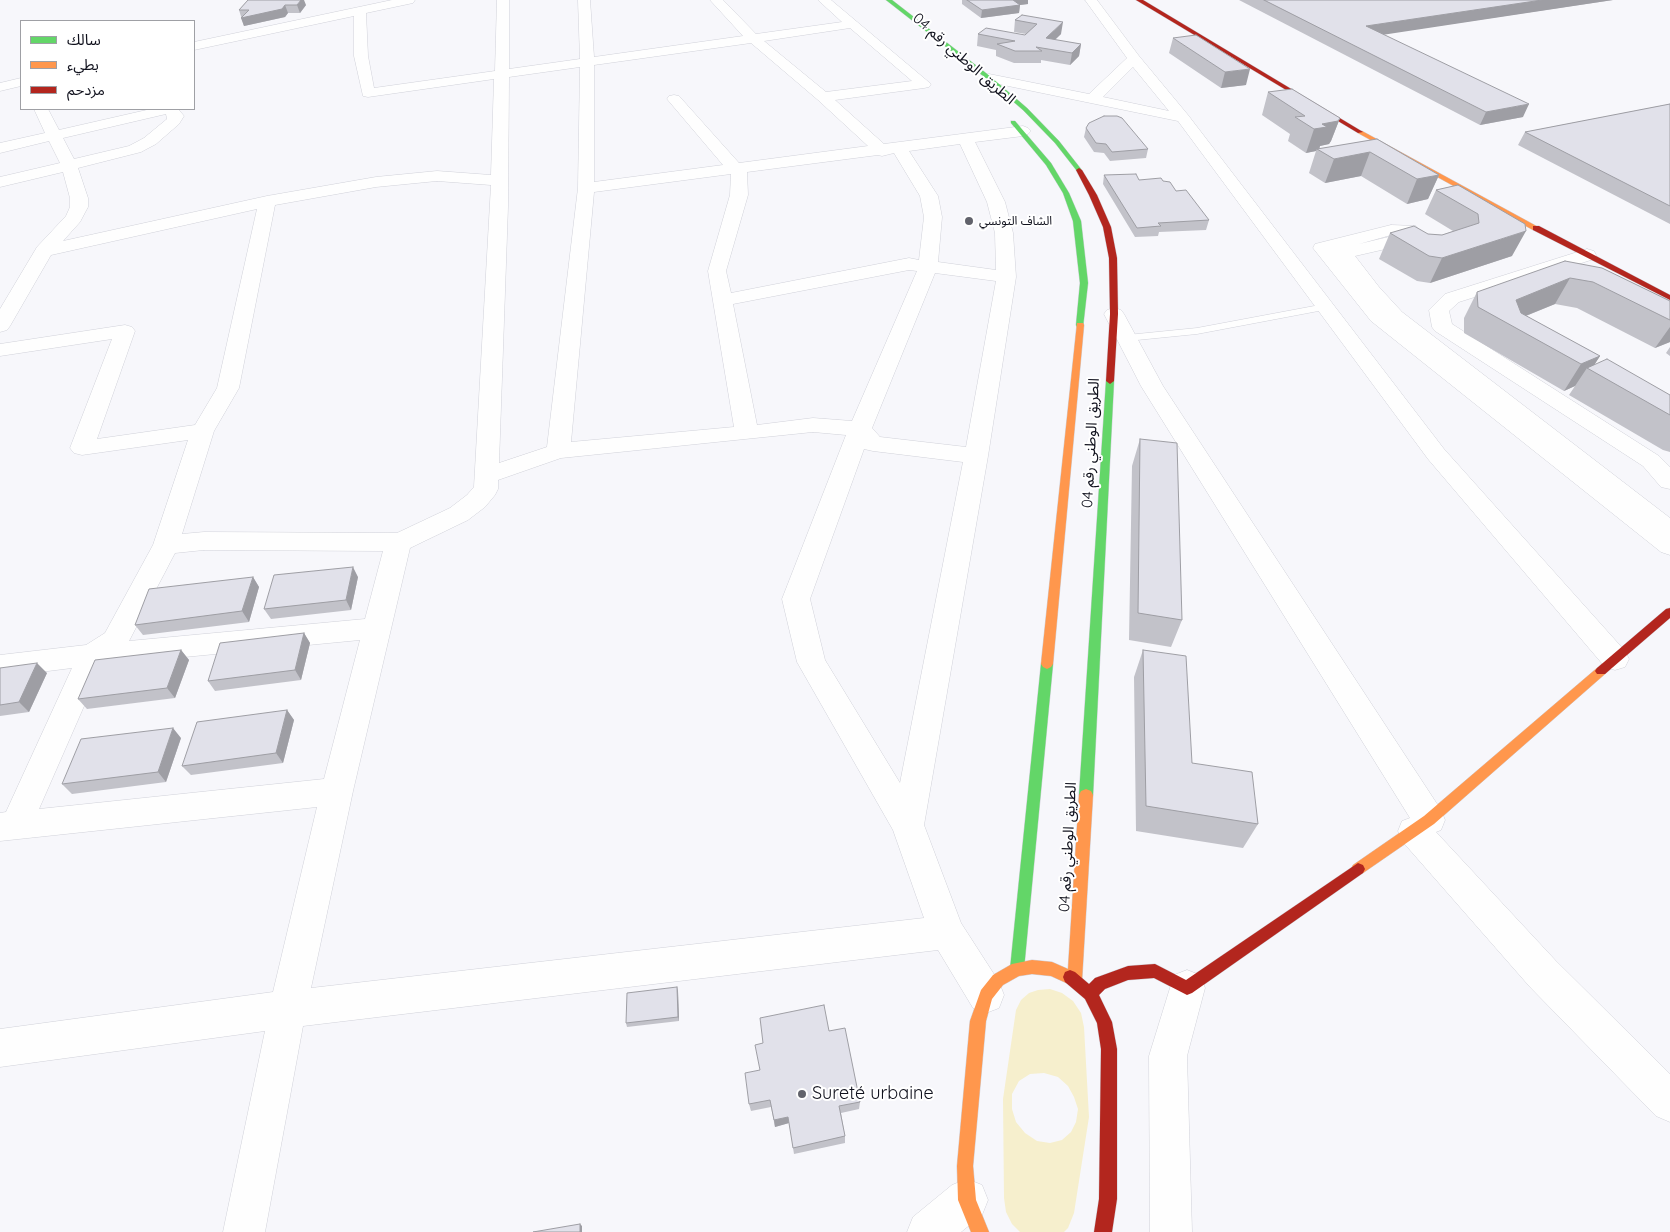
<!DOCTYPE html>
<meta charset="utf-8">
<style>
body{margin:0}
#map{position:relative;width:1670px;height:1232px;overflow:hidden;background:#f7f7fb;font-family:Quicksand,"Noto Sans Arabic",sans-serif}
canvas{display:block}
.legend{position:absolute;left:20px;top:20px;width:175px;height:90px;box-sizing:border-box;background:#fff;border:1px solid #9fa0a5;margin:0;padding:6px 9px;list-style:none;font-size:15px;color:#10111d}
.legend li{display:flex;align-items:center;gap:10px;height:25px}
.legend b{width:25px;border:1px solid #9fa0a5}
</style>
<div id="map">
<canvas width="1670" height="1232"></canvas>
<ul class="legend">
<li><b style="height:6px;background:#63d668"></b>سالك</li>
<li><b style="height:6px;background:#ff974d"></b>بطيء</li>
<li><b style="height:6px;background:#b3261e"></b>مزدحم</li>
</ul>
</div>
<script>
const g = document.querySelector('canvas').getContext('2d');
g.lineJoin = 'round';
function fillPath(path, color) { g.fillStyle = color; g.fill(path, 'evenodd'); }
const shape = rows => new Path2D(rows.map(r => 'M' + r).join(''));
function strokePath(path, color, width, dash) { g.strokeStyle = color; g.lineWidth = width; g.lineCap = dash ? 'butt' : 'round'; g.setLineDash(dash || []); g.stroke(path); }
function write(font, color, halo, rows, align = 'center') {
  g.font = font + ' Quicksand,"Noto Sans Arabic",sans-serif'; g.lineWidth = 4; g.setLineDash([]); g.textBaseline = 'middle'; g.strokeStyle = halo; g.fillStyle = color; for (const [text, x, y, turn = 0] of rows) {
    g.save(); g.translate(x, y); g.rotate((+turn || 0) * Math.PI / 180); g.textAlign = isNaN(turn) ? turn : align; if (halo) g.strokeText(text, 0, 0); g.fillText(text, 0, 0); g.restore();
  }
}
const green = shape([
 [1050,989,1062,993,1073,1001,1081,1013,1084,1027,1089,1117,1074,1213,1068,1228,1064,1232,1020,1232,1012,1224,1006,1212,1004,1198,1003,1099,1016,1010,1021,1000,1029,993,1038,990],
 [1044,1073,1058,1077,1068,1086,1074,1097,1078,1109,1076,1122,1071,1132,1062,1140,1050,1143,1037,1141,1025,1133,1016,1122,1012,1109,1012,1094,1019,1081,1030,1074]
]);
const lane = shape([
 [1325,304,1329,305,1329,309,1197,334,1127,341,1122,338,1127,335,1197,328,1325,304]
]);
const street = shape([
 [392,0,415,0,413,3,366,13,368,56,374,88,495,71,497,0,509,0,509,69,580,59,578,0,590,0,594,57,743,36,710,0,723,0,756,34,842,22,818,0,831,0,931,84,929,87,924,88,835,100,884,144,1023,126,1028,128,1031,131,1028,134,1023,136,975,142,1005,202,1013,233,1016,277,988,456,924,825,961,923,999,982,1004,995,999,1008,986,1013,973,1008,938,950,303,1026,265,1232,223,1232,265,1031,0,1067,0,1029,273,992,317,807,0,841,0,813,6,812,72,668,0,677,0,655,86,645,105,633,153,545,188,440,82,455,74,453,70,448,112,339,0,356,0,344,125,325,132,327,135,331,97,439,195,425,217,388,257,209,51,255,10,326,7,330,0,332,0,309,37,247,66,216,70,207,70,198,63,172,0,187,0,177,60,163,49,141,0,153,0,143,45,133,34,109,48,109,59,130,151,109,178,109,184,116,179,124,156,144,141,152,78,168,88,198,88,207,80,222,63,241,267,196,376,177,437,171,491,175,494,79,368,97,363,96,354,56,354,16,194,50,194,42,392,0],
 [850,28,912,81,826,92,764,41,850,28],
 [751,43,818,100,868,146,739,163,679,96,674,95,669,96,667,99,723,165,594,182,594,65,751,43],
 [580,67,578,188,547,447,499,463,508,206,509,77,580,67],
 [166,114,167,119,144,138,129,146,74,159,63,138,166,114],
 [960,144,987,202,995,233,996,270,938,262,942,217,938,196,909,151,960,144],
 [894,153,920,196,924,217,919,260,909,258,731,293,726,271,748,195,747,172,878,155,882,156,894,153],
 [731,174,730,195,708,271,734,427,571,442,594,192,731,174],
 [437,181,491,185,474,487,467,495,450,508,397,533,204,532,182,534,214,431,239,388,275,205,376,187,437,181],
 [909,270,917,271,852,421,813,418,757,425,733,304,909,270],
 [935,273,996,281,966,447,880,437,872,428,935,273],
 [813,432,846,435,782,599,797,662,893,830,924,918,311,988,353,791,410,548,468,520,485,507,495,495,498,489,498,480,561,458,813,432],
 [864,449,873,451,963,462,900,783,825,660,810,599,864,449],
 [204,550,383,551,365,619,129,641,175,553,204,550],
 [360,640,324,779,39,809,102,665,360,640],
 [1085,0,1097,0,1139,56,1188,115,1444,449,1625,651,1629,659,1625,667,1615,670,1605,667,1428,459,1178,121,984,81,982,78,984,75,989,74,1089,94,1127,58,1085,0],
 [1133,67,1169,111,1103,97,1133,67],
 [21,78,21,86,0,91,0,83,21,78],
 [1391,225,1416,226,1419,230,1419,238,1416,242,1355,256,1379,287,1402,312,1670,518,1670,555,1661,552,1371,321,1313,248,1315,244,1391,225],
 [1391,235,1397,235,1359,244,1391,235],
 [1587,249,1594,251,1596,255,1594,259,1459,302,1449,311,1452,324,1659,456,1670,467,1670,489,1661,487,1643,466,1435,331,1432,327,1429,310,1445,294,1587,249],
 [1114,308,1121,310,1124,314,1163,386,1441,810,1445,820,1441,830,1436,832,1556,961,1670,1074,1670,1122,1656,1116,1530,987,1402,841,1398,831,1402,821,1410,818,1141,386,1104,314,1107,310,1114,308],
 [1187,970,1200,975,1205,988,1187,1056,1192,1232,1150,1232,1149,1056,1174,975,1187,970],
 [967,1179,982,1185,988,1200,982,1215,961,1232,907,1232,913,1217,952,1185,967,1179]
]);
const fast = shape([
 [886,0,892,0,991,77,1027,108,1059,141,1081,169,1081,171,1077,171,1055,143,1023,110,987,79,886,0],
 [1011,121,1015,121,1051,163,1069,193,1081,221,1088,283,1083,327,1077,327,1076,325,1080,283,1073,221,1063,193,1046,165,1011,123,1011,121],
 [1110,378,1114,381,1093,795,1091,799,1086,801,1081,799,1079,795,1106,381,1110,378],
 [1047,659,1051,661,1053,664,1024,969,1022,974,1017,976,1012,974,1010,969,1041,664,1043,661,1047,659]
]);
const slow = shape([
 [1358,131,1362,131,1540,228,1533,230,1358,133,1358,131],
 [1077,323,1083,323,1084,325,1053,664,1051,667,1047,669,1043,667,1041,664,1077,323],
 [1601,666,1605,668,1607,671,1605,674,1434,824,1363,873,1358,875,1353,873,1351,869,1353,865,1424,816,1597,668,1601,666],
 [1086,789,1091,791,1093,795,1082,980,1080,985,1075,987,1051,976,1032,974,1019,976,1003,985,992,999,986,1021,973,1166,976,1200,989,1232,971,1232,958,1200,957,1166,970,1021,981,990,993,975,1012,964,1032,960,1052,962,1068,969,1079,795,1081,791,1086,789]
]);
const jam = shape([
 [1136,0,1143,0,1363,132,1358,133,1136,0],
 [1079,168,1082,170,1097,195,1111,227,1117,258,1118,314,1114,381,1110,384,1106,381,1110,314,1109,258,1103,227,1089,195,1076,170,1079,168],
 [1533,226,1539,226,1670,295,1670,300,1533,230,1533,226],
 [1670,608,1670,618,1605,674,1597,674,1595,671,1597,668,1666,609,1670,608],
 [1358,863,1363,865,1365,869,1363,873,1192,993,1187,995,1154,978,1128,980,1105,989,1099,995,1112,1022,1117,1049,1117,1199,1112,1232,1094,1232,1099,1199,1101,1049,1097,1023,1085,999,1065,982,1063,977,1065,972,1070,970,1075,972,1089,984,1095,978,1128,966,1155,964,1186,980,1358,863]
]);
const wall = shape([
 [248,0,306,5,300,13,288,13,285,17,244,26,239,10],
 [962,0,1028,0,1028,4,1020,5,1019,13,981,18,962,4],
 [1239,0,1613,0,1383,34,1523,117,1480,125],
 [1022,15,1061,34,1055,40,1081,44,1079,56,1070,65,1041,60,1041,63,1014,63,996,56,996,50,977,46,978,34,1025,35,1026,34,1014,32,1015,20],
 [1173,38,1246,85,1221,88,1169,53],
 [1268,92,1340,118,1331,141,1329,144,1320,146,1319,149,1377,139,1439,175,1428,199,1407,204,1361,176,1325,183,1309,173,1316,151,1306,153,1288,141,1290,134,1262,115],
 [1670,104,1670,224,1518,145,1525,132],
 [1086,128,1148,149,1146,158,1110,161,1104,153,1094,152,1084,137],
 [1104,175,1139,180,1163,181,1176,191,1209,220,1206,230,1159,232,1158,236,1135,237,1103,184],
 [1458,185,1512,256,1430,283,1417,281,1379,259,1390,233,1442,235,1453,231,1425,214,1436,190],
 [1602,268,1670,301,1670,342,1655,348,1577,308,1555,304,1526,316,1600,356,1594,365,1670,395,1670,452,1663,450,1569,395,1575,386,1564,391,1464,333,1464,318,1477,292],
 [1670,347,1670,356,1666,353],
 [1140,439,1182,620,1171,647,1129,640,1132,466],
 [253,577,259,587,249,622,143,635,135,625],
 [358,577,351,610,271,619,264,609],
 [304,633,310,643,301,680,215,691,208,681],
 [181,650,189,660,175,698,87,709,78,699],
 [1143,650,1192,763,1258,824,1243,848,1136,831,1134,677],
 [0,668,47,673,29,712,0,716],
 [287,710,294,720,283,763,191,775,182,766],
 [181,738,166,782,72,794,62,784],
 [677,987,678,991,679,1021,627,1027,626,1023],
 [829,1031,860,1102,859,1109,841,1113,845,1136,845,1143,794,1154,789,1123,775,1127,771,1107,751,1111,749,1104,760,1070]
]);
const shadedWall = shape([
 [301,0,304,0,306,5,300,13,297,5],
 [1011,0,1028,0,1028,4,1020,5,1019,13,981,18,982,10],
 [1542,0,1613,0,1362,38,1366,26],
 [285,5,288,13,285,17,244,26,241,18],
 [1063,22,1061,34,1046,48,1046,38],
 [1081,44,1079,56,1070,65,1072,53],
 [1250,69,1246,85,1221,88,1225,72],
 [1529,104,1523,117,1480,125,1486,112],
 [1340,118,1331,141,1329,144,1320,146,1319,150,1317,149,1316,151,1306,153,1314,129,1322,124],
 [1370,152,1361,176,1325,183,1334,159],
 [1439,175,1428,199,1407,204,1417,179],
 [1526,231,1512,256,1430,283,1442,258],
 [1570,278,1555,304,1508,323,1516,300],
 [1670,327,1670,342,1655,348],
 [1600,356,1591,370,1587,368,1575,386,1564,391,1581,364],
 [353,567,358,577,351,610,346,600],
 [253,577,259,587,249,622,242,611],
 [304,633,310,643,301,680,295,670],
 [181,650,189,660,175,698,167,688],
 [37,663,47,673,29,712,19,702],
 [287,710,294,720,283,763,276,753],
 [173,728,181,738,166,782,158,772],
 [677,987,678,991,679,1021,678,1017],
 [788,1117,789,1123,775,1127,774,1120],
 [580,1224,582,1226,582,1232,580,1232]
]);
const building = shape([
 [248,0,301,0,297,5,285,5,282,9,241,18,249,10,239,10,248,0],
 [967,0,1013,0,1020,5,982,10,967,0],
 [1264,0,1542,0,1366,26,1529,104,1486,112,1264,0],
 [1022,15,1063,22,1046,38,1081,44,1072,53,1036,47,1042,51,1015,51,997,44,1015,41,978,34,986,28,1025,35,1037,24,1015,20,1022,15],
 [1196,35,1250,69,1225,72,1173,38,1196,35],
 [1292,89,1340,118,1338,121,1322,124,1327,127,1314,129,1295,117,1305,116,1268,92,1292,89],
 [1670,104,1670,206,1525,132,1670,104],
 [1104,116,1117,116,1122,118,1148,149,1112,152,1106,144,1096,143,1086,128,1089,123,1104,116],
 [1377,139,1439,175,1417,179,1370,152,1334,159,1317,149,1377,139],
 [1136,174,1139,180,1161,178,1163,181,1170,182,1176,191,1186,190,1209,220,1158,223,1161,226,1137,228,1104,175,1136,174],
 [1458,185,1525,224,1526,231,1442,258,1429,256,1390,233,1414,226,1428,234,1442,235,1479,223,1478,214,1436,190,1458,185],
 [1565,261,1602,268,1670,301,1670,320,1593,282,1570,278,1516,300,1521,313,1600,356,1581,364,1478,307,1477,292,1565,261],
 [1607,359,1670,395,1670,415,1587,368,1607,359],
 [1140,439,1177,443,1182,620,1138,613,1140,439],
 [353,567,346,600,264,609,274,575,353,567],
 [253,577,242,611,135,625,149,589,253,577],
 [304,633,295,670,208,681,220,643,304,633],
 [181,650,167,688,78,699,95,660,181,650],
 [1143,650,1186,656,1192,763,1252,772,1258,824,1146,806,1143,650],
 [37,663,19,702,0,705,0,668,37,663],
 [287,710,276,753,182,766,197,722,287,710],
 [173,728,158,772,62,784,81,739,173,728],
 [677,987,678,1017,626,1023,627,993,677,987],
 [824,1005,829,1031,845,1028,860,1102,839,1106,845,1136,793,1148,788,1117,774,1120,770,1100,749,1104,745,1073,760,1070,755,1045,763,1043,760,1018,824,1005],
 [580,1224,580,1232,533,1232,580,1224]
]);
const markers = [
 [969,221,5,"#61626b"],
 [802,1094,5,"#61626b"]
];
const farPoinames = [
 ["الشاف التونسي",979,221]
];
const streetNames = [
 ["الطريق الوطني رقم 04",964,59,41],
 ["الطريق الوطني رقم 04",1091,443,-87],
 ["الطريق الوطني رقم 04",1068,847,-87]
];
const nearPoinames = [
 ["Sureté urbaine",812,1094]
];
fillPath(green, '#f6efcd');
strokePath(lane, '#d0d1d9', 1);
strokePath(street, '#d0d1d9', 1);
strokePath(fast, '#d0d1d9', 1);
strokePath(slow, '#d0d1d9', 1);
strokePath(jam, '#d0d1d9', 1);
fillPath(lane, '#fefefe');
fillPath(street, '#fefefe');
fillPath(fast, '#63d668');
fillPath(slow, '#ff974d');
fillPath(jam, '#b3261e');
fillPath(wall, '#c2c2c9');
fillPath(shadedWall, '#9e9ea4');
fillPath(building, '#e1e1ea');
strokePath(building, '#9e9ea4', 1);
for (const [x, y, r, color] of markers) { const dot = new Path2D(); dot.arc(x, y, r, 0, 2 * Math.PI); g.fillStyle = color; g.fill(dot); strokePath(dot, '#fff', 2); }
write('12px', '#10111d', '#fff', farPoinames, 'left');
write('15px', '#10111d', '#fff', streetNames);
write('18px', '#10111d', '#fff', nearPoinames, 'left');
</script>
